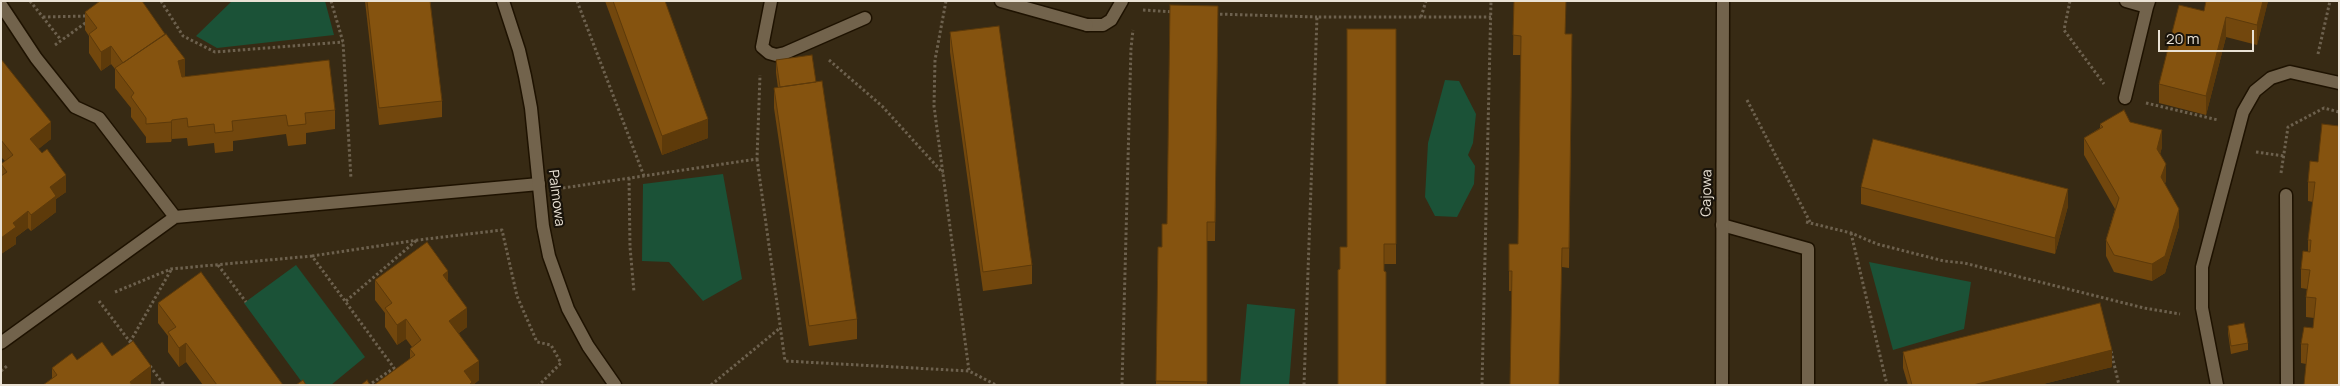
<!DOCTYPE html>
<style>
body{margin:0}
#map{position:relative;width:2340px;height:386px;overflow:hidden;background:#372a14;font-family:Manrope,sans-serif}
canvas{display:block}
.frame{position:absolute;inset:0;border:2px solid #eae2d5;pointer-events:none}
.scale{position:absolute;left:2158px;top:30px;width:96px;height:22px;box-sizing:border-box;border:2px solid #eae2d5;border-top:0;padding-left:6px;font-size:15px;line-height:18px;white-space:nowrap;color:#eae2d5;-webkit-text-stroke:4px #19130a;paint-order:stroke}
</style>
<div id="map">
<canvas width="2340" height="386"></canvas>
<div class="frame"></div>
<div class="scale">20 m</div>
</div>
<script>
const g = document.querySelector('canvas').getContext('2d');
g.lineJoin = 'round';
function fillPath(path, color) { g.fillStyle = color; g.fill(path, 'evenodd'); }
const shape = rows => new Path2D(rows.map(r => 'M' + r).join(''));
function strokePath(path, color, width, dash) { g.strokeStyle = color; g.lineWidth = width; g.lineCap = dash ? 'butt' : 'round'; g.setLineDash(dash || []); g.stroke(path); }
function write(font, color, halo, rows, align = 'center') {
  g.font = font + ' Manrope,sans-serif'; g.lineWidth = 4.5; g.setLineDash([]); g.textBaseline = 'middle'; g.strokeStyle = halo; g.fillStyle = color; for (const [text, x, y, turn = 0] of rows) {
    g.save(); g.translate(x, y); g.rotate((+turn || 0) * Math.PI / 180); g.textAlign = isNaN(turn) ? turn : align; if (halo) g.strokeText(text, 0, 0); g.fillText(text, 0, 0); g.restore();
  }
}
const green = shape([
 [232,1,325,1,334,35,217,48,196,36],
 [1445,80,1459,81,1476,114,1473,143,1468,155,1475,166,1474,184,1457,217,1435,216,1425,197,1428,143],
 [723,174,742,279,703,301,669,262,642,261,643,184],
 [1869,262,1971,282,1964,329,1893,350],
 [296,265,365,357,331,385,304,385,244,303],
 [1247,304,1295,309,1289,385,1240,385]
]);
const path = shape([
 [30,1,61,40],
 [161,1,183,36,215,52,343,42],
 [331,1,343,42,351,179],
 [577,1,644,176],
 [946,1,935,60,934,106,969,371],
 [2070,1,2064,30,2104,84],
 [1143,10,1174,12],
 [1215,14,1317,17],
 [43,17,87,16],
 [1421,17,1426,1],
 [55,45,88,21],
 [2318,54,2330,1],
 [829,60,882,106,943,173],
 [1747,100,1810,222],
 [2146,103,2218,120],
 [2256,152,2284,156],
 [757,159,785,361,969,371,996,385],
 [2281,173,2288,127,2324,108,2339,112],
 [629,178,630,247,634,292],
 [563,188,757,159,760,75],
 [1806,222,1851,233,1877,244,1944,261,1964,263,2144,308,2180,314],
 [1851,233,1887,385],
 [312,256,418,240,502,230,517,296,537,342,551,345,561,363,539,385],
 [218,265,246,302],
 [115,292,171,269,312,256,394,368,369,385],
 [99,301,133,346],
 [346,301,417,240],
 [130,342,171,270],
 [2111,351,2119,385],
 [150,366,164,385],
 [1,371,7,366],
 [711,385,780,328],
 [1122,385,1131,48,1133,30],
 [1304,385,1317,17,1491,17],
 [1482,385,1491,1]
]);
const service = shape([
 [2126,1,2147,7,2149,1],
 [1,5,36,58,75,107,99,118,175,217],
 [1087,25,1103,25,1111,20,1122,1],
 [2125,98,2147,7],
 [2286,195,2287,385],
 [1,343,175,217,539,184]
]);
const minor = shape([
 [503,1,519,50,525,76,531,108,543,226,549,256,568,309,588,346,615,385],
 [771,1,762,47,769,53,776,55,785,53,865,18],
 [1001,1,1087,25],
 [1722,225,1808,249,1808,385],
 [2217,385,2202,308,2202,267,2243,112,2255,91,2271,78,2290,72,2339,83]
]);
const tertiary = shape([
 [1722,385,1723,1]
]);
const wall = shape([
 [143,1,143,3,185,76,335,110,335,129,306,133,306,144,288,146,286,134,233,141,233,151,215,153,214,143,188,146,187,138,172,139,171,142,146,143,146,137,131,117,131,108,115,88,115,69,111,64,101,71,89,53,89,36,85,30,85,12],
 [365,1,430,1,442,101,442,117,379,125],
 [605,1,665,1,708,138,662,155],
 [1514,1,1566,34,1572,54,1569,268,1562,267,1512,291,1509,291,1509,244,1518,244,1521,55,1513,55],
 [2206,1,2268,1,2257,45,2226,37,2206,115,2159,103,2159,84,2204,11],
 [1218,26,1215,241,1207,241,1207,385,1156,385,1158,247,1162,247,1167,224],
 [1396,29,1396,264,1384,264,1340,269,1347,247],
 [950,32,1032,265,1032,284,983,291,950,52],
 [1,59,51,139,38,149,66,192,56,199,56,212,31,231,28,228,16,237,16,244,1,254,1,164,5,161,1,157],
 [776,60,816,82,857,319,857,339,809,346,774,108,774,88,778,88,776,73],
 [2130,122,2162,147,2160,154,2166,180,2165,184,2179,226,2165,273,2152,281,2114,272,2106,256,2106,240,2115,209,2084,155,2084,138,2100,128,2100,124],
 [2318,162,2339,385,2306,364,2301,363,2301,344,2313,328,2314,318,2306,317,2306,297,2307,289,2301,288,2301,269,2308,252,2308,240,2313,202,2308,201,2308,182],
 [1861,187,2068,206,2055,254,1861,204],
 [375,280,448,282,467,327,459,333,479,380,473,385,374,385,410,359,410,349,412,347,406,339,397,345,385,327,385,313,375,300],
 [158,303,283,385,203,385,186,362,179,367,168,352,168,336,158,323],
 [2228,326,2248,343,2248,350,2231,354,2228,333],
 [1903,352,2112,367,2039,385,1908,385,1903,368],
 [112,356,151,385,52,378,52,368,77,360]
]);
const shadedWall = shape([
 [2263,1,2268,1,2257,45,2257,25],
 [2226,17,2226,37,2206,115,2206,96],
 [111,46,111,64,101,71,101,52],
 [185,59,185,79,178,81,178,61],
 [708,119,708,138,662,155,662,136],
 [172,120,172,139,171,142,171,122],
 [51,122,51,139,30,156,30,139],
 [2162,130,2162,147,2157,166,2157,149],
 [2166,164,2166,180,2161,194,2161,177],
 [66,175,66,192,56,199,56,212,31,231,31,215,50,187],
 [2068,189,2068,206,2055,254,2055,238],
 [2179,209,2179,226,2165,273,2152,281,2152,264],
 [28,211,28,228,16,237,16,244,1,254,1,238,13,223],
 [448,271,448,291,443,275],
 [467,308,467,327,449,340,449,321],
 [406,319,406,339,397,345,397,325],
 [186,343,186,362,179,367,179,348],
 [2112,350,2112,367,2039,385,1973,385],
 [479,361,479,380,473,385,464,385,464,371],
 [151,366,151,385,130,385,130,382]
]);
const building = shape([
 [100,1,142,1,165,34,123,63,111,46,101,52,89,34,97,28,85,12,100,1],
 [367,1,430,1,442,101,379,108,367,1],
 [613,1,665,1,708,119,662,136,613,1],
 [1514,1,1566,1,1565,34,1572,34,1569,248,1562,248,1559,385,1510,385,1512,271,1509,271,1509,244,1518,244,1521,36,1513,35,1514,1],
 [2206,1,2263,1,2257,25,2226,17,2206,96,2159,84,2179,5,2204,11,2206,1],
 [1170,5,1218,6,1215,222,1207,222,1207,382,1156,381,1158,247,1162,247,1162,224,1167,224,1170,5],
 [999,26,1032,265,983,272,950,32,999,26],
 [1347,29,1396,29,1396,244,1384,244,1384,271,1386,272,1386,385,1338,385,1338,270,1340,269,1340,247,1347,247,1347,29],
 [166,34,185,59,178,61,182,77,329,60,335,110,305,113,306,124,288,126,286,115,232,121,233,131,215,133,214,124,188,127,187,118,172,120,171,122,146,124,146,118,131,97,134,93,115,68,166,34],
 [812,55,816,82,780,87,776,60,812,55],
 [1,59,51,122,30,139,42,153,47,149,66,175,50,187,56,196,31,215,28,211,13,223,16,227,1,238,1,176,7,172,1,164,13,155,1,140,1,59],
 [822,81,857,319,809,326,774,88,822,81],
 [2124,110,2130,122,2162,130,2157,149,2166,164,2161,177,2179,209,2165,256,2152,264,2114,255,2106,240,2119,198,2084,138,2103,127,2100,124,2124,110],
 [2322,124,2339,126,2339,385,2304,385,2308,344,2301,344,2304,327,2313,328,2316,298,2306,297,2310,270,2301,269,2303,251,2310,252,2311,240,2308,240,2315,182,2308,182,2310,161,2318,162,2322,124],
 [1873,139,2068,189,2055,238,1861,187,1873,139],
 [427,242,448,271,443,275,467,308,449,321,479,361,464,371,472,382,469,385,374,385,415,355,410,349,421,340,406,319,397,325,385,308,392,303,375,280,427,242],
 [201,272,283,385,217,385,186,343,179,348,168,332,176,327,158,303,201,272],
 [2100,303,2112,350,1973,385,1912,385,1903,352,2100,303],
 [2244,323,2248,343,2231,346,2228,326,2244,323],
 [133,341,151,366,130,382,132,385,43,385,57,375,52,368,72,353,77,360,102,342,112,356,133,341],
 [303,380,306,385,296,385,303,380],
 [367,380,370,385,361,385,367,380]
]);
const streetNames = [
 ["Gajowa",1707,193,-89],
 ["Palmowa",556,198,83]
];
fillPath(green, '#1b5237');
strokePath(service, '#1e1200', 15);
strokePath(minor, '#1e1200', 15);
strokePath(tertiary, '#1e1200', 15);
strokePath(path, '#6d614e', 3, [2.5, 2.5]);
strokePath(service, '#72634c', 12);
strokePath(minor, '#72634c', 12);
strokePath(tertiary, '#72634c', 12);
fillPath(wall, '#72470d');
fillPath(shadedWall, '#5d3a0a');
fillPath(building, '#85530f');
strokePath(building, '#5d3a0a', 1);
write('14px', '#eae2d5', '#19130a', streetNames);
</script>
